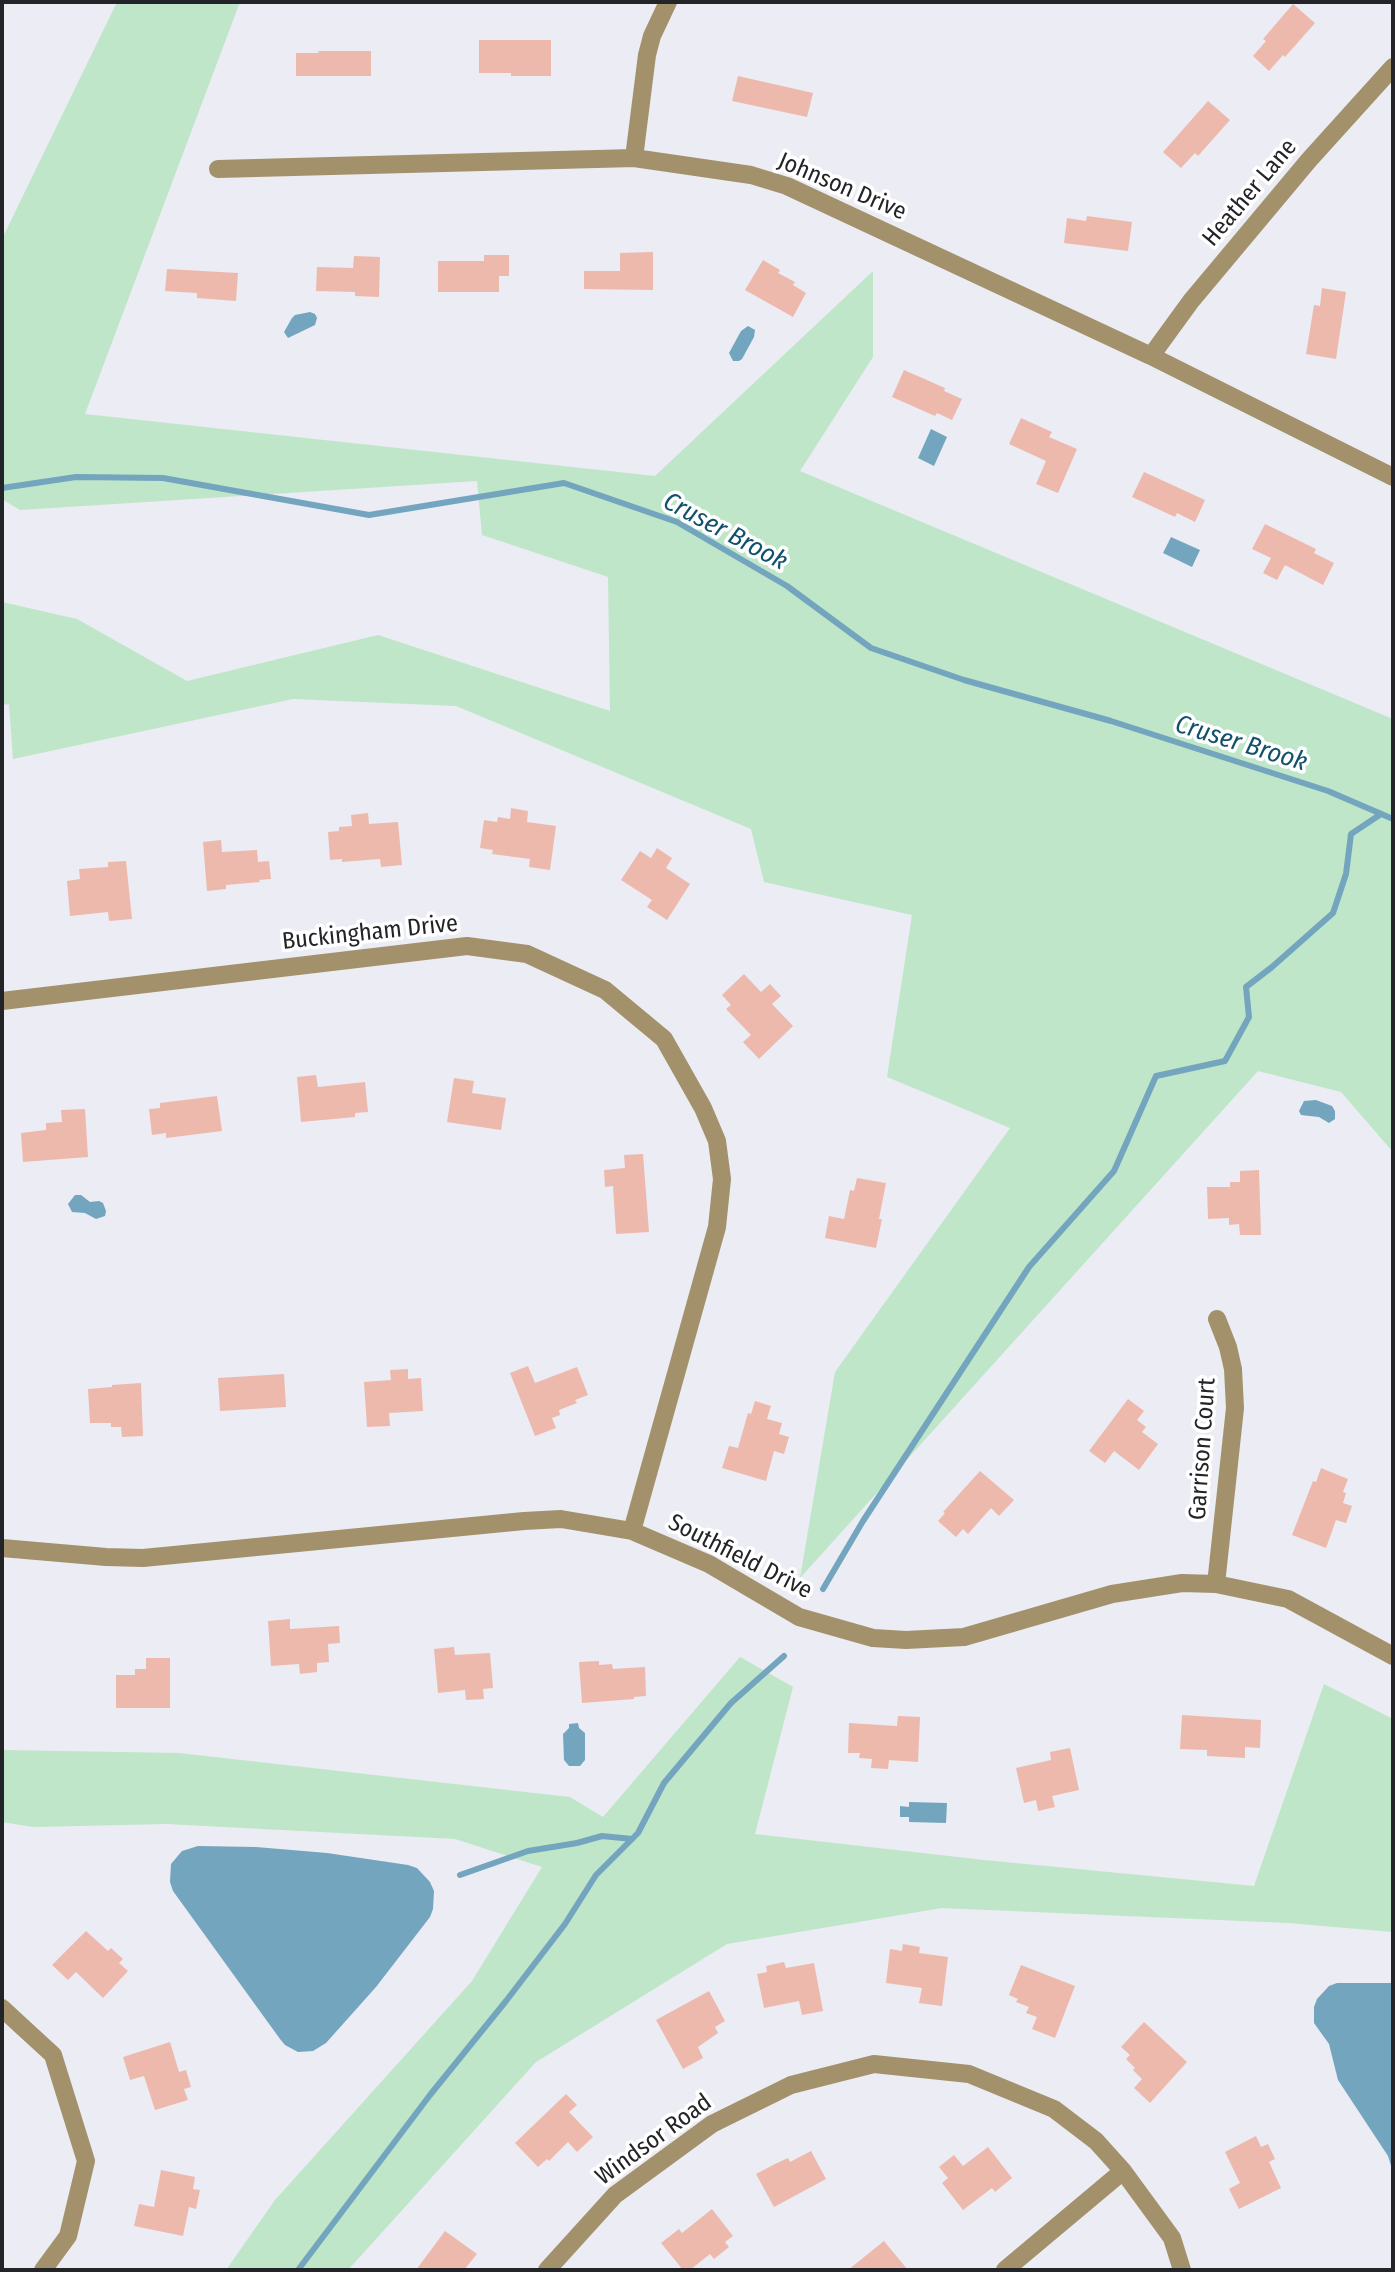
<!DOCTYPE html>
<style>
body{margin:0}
#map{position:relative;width:1395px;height:2272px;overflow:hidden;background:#ebecf4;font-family:"Fira Sans Condensed",sans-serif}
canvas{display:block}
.frame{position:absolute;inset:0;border:4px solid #232427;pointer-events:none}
</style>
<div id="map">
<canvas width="1395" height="2272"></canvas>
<div class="frame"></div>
</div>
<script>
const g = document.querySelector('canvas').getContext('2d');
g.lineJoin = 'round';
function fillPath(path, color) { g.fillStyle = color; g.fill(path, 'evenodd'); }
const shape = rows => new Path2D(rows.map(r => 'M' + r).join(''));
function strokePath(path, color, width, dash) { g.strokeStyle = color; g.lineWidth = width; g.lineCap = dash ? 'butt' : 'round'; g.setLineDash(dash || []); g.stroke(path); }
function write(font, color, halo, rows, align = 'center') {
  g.font = font + ' "Fira Sans Condensed",sans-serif'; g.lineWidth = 7; g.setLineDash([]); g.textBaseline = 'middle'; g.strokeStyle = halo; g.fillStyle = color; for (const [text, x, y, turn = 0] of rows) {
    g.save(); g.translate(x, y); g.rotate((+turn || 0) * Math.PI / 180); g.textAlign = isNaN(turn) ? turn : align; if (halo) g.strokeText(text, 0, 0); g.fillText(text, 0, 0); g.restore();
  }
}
const green = shape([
 [117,2,240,2,85,414,655,476,873,271,873,357,800,471,1393,719,1393,1152,1341,1092,1258,1071,800,1578,835,1372,1010,1128,887,1077,912,915,764,882,751,829,456,706,293,699,13,759,9,704,2,705,2,602,77,619,187,681,378,635,610,711,608,577,482,535,477,481,20,510,2,499,2,239],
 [740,1657,793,1687,755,1834,984,1860,1254,1886,1324,1684,1393,1719,1393,1932,1288,1923,942,1908,727,1944,536,2062,348,2270,226,2270,275,2200,472,1981,542,1867,455,1839,167,1824,33,1827,2,1822,2,1750,179,1753,570,1797,603,1817]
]);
const water = shape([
 [310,312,315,314,317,318,315,325,288,338,284,332,292,318,295,315],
 [748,326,755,330,754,337,742,359,739,361,733,361,729,353,741,331],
 [931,429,947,437,934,466,918,458],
 [1171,537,1200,550,1192,567,1163,553],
 [1316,1100,1332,1106,1335,1111,1335,1119,1329,1123,1319,1117,1301,1115,1299,1111,1304,1101],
 [75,1195,81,1195,90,1202,99,1201,103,1203,106,1211,105,1216,96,1219,85,1213,72,1212,68,1204],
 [578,1723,579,1728,585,1733,585,1760,580,1766,569,1766,564,1760,563,1734,569,1728,569,1724],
 [909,1802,947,1803,946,1823,909,1822,909,1817,900,1817,900,1806,909,1807],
 [198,1846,256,1847,327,1853,408,1865,417,1868,430,1882,434,1891,433,1909,430,1917,376,1987,326,2043,313,2051,298,2052,285,2045,280,2039,173,1891,170,1882,171,1864,182,1851],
 [1337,1983,1393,1983,1393,2172,1388,2156,1338,2080,1329,2044,1314,2023,1314,2007,1317,1999,1329,1986]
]);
const stream = shape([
 [2,488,76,477,163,478,369,515,564,483,677,522,787,586,871,648,964,680,1111,721,1328,791,1393,819],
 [823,1589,863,1521,1029,1267,1114,1171,1156,1076,1225,1061,1249,1017,1246,987,1272,967,1333,913,1346,874,1351,834,1381,814],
 [460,1875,528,1851,577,1843,602,1836,632,1839],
 [298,2270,430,2095,506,2001,565,1924,596,1875,638,1833,664,1783,731,1703,784,1656]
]);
const building = shape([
 [1293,4,1315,23,1285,57,1283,55,1269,71,1253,56,1266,41,1263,39],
 [479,40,551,40,551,76,511,76,511,73,479,73],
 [318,51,371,51,371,76,296,76,296,53,319,53],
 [738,76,813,93,807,117,732,101],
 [1208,101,1230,120,1198,156,1195,153,1181,168,1163,152],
 [1087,216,1132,222,1128,251,1064,243,1067,218,1086,221],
 [653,252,653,290,584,289,584,271,620,271,620,253],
 [484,255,509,255,509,276,499,276,499,292,438,292,438,261,484,261],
 [354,256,380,257,379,297,355,296,355,292,316,291,317,267,353,268],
 [763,260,780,270,778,273,795,282,793,285,806,293,793,317,745,290],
 [167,269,238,273,236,301,197,298,197,293,165,291],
 [1322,288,1346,292,1336,359,1306,354,1314,305,1320,306],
 [904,370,945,388,944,391,962,399,952,420,937,413,935,416,892,397],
 [1021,418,1052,432,1049,437,1077,449,1058,493,1036,484,1046,461,1009,444],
 [1144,472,1205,500,1195,522,1177,513,1175,517,1132,497],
 [1265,524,1316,549,1314,553,1334,563,1323,585,1285,565,1277,580,1263,573,1271,558,1252,549],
 [511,808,528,811,527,822,556,826,550,870,529,867,530,859,492,854,493,850,480,848,484,820,497,822,498,817,510,819],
 [368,813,369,824,398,822,402,865,381,867,380,859,342,862,342,859,330,860,328,832,339,831,339,827,352,826,351,815],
 [221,840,222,852,257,850,258,862,269,861,271,879,259,880,260,882,226,885,226,889,207,891,203,842],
 [657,848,672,858,666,868,690,884,667,920,647,907,652,900,621,880,640,851,651,858],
 [126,861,132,919,109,921,108,912,70,916,67,881,80,879,79,869,108,867,108,862],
 [744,974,761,992,770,984,781,996,772,1004,793,1026,759,1059,743,1042,751,1035,726,1009,731,1005,722,995],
 [316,1075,318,1087,365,1082,368,1112,355,1113,355,1117,301,1122,297,1077],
 [454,1078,474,1081,472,1093,506,1098,501,1130,447,1122],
 [217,1096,222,1131,166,1138,166,1133,152,1135,149,1109,160,1108,160,1103],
 [85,1109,88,1157,23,1162,21,1133,46,1130,46,1123,62,1122,61,1110],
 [643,1154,649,1232,616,1234,613,1186,605,1187,604,1170,625,1168,624,1155],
 [1259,1170,1261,1235,1240,1235,1239,1224,1229,1225,1229,1218,1208,1219,1207,1187,1230,1187,1230,1182,1240,1182,1240,1171],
 [857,1178,886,1183,879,1219,882,1219,876,1248,825,1238,829,1216,844,1219,850,1190,854,1191],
 [528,1366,535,1383,577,1367,588,1395,575,1400,577,1403,559,1410,560,1415,552,1418,556,1428,535,1436,510,1373],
 [408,1369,408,1379,421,1378,423,1411,389,1413,390,1426,367,1427,364,1382,391,1380,390,1370],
 [284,1374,286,1407,220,1411,218,1378],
 [141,1383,143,1436,122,1437,121,1427,111,1427,111,1423,90,1423,88,1389,112,1387,112,1385],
 [1128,1399,1144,1411,1137,1420,1146,1427,1142,1432,1158,1444,1139,1470,1114,1451,1105,1463,1089,1451],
 [755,1401,771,1406,767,1419,782,1423,779,1434,789,1437,784,1454,774,1451,766,1481,722,1468,729,1446,738,1448,748,1413,751,1414],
 [1321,1468,1348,1479,1343,1492,1346,1493,1343,1503,1352,1506,1346,1523,1336,1520,1326,1548,1292,1535,1313,1481,1316,1482],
 [980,1471,1014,1500,999,1516,991,1508,968,1534,963,1529,956,1537,938,1521,945,1513,943,1512],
 [290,1619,290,1629,339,1626,340,1643,328,1644,329,1662,317,1663,317,1672,300,1674,299,1664,271,1666,268,1621],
 [454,1647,455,1655,490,1653,493,1688,483,1689,484,1699,466,1700,465,1690,438,1693,434,1649],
 [146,1658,170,1658,170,1708,116,1708,116,1675,135,1675,135,1669,146,1669],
 [599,1661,599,1665,612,1664,613,1669,645,1667,646,1696,634,1697,634,1699,582,1703,579,1662],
 [1182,1715,1261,1720,1260,1748,1245,1747,1245,1758,1207,1756,1207,1750,1180,1749],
 [898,1716,920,1717,918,1762,889,1760,888,1769,871,1768,872,1759,859,1758,860,1753,848,1753,849,1723,897,1726],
 [1070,1748,1079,1790,1052,1796,1055,1807,1038,1811,1036,1800,1024,1803,1016,1768,1051,1760,1050,1752],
 [86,1931,108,1951,111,1948,123,1959,119,1963,128,1971,103,1998,76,1972,68,1980,52,1965],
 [903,1944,920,1947,919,1953,948,1957,942,2006,919,2003,922,1988,886,1983,890,1949,902,1951],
 [784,1962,786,1968,814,1963,823,2011,802,2015,799,2001,764,2008,757,1974,767,1972,766,1966],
 [1021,1965,1075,1986,1055,2038,1032,2029,1037,2017,1026,2013,1029,2007,1016,2002,1018,1999,1009,1995],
 [709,1991,725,2021,715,2027,718,2033,698,2047,703,2058,683,2069,656,2020],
 [1144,2022,1187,2062,1150,2103,1134,2088,1142,2079,1133,2070,1135,2068,1126,2059,1130,2055,1121,2047],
 [170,2042,179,2072,186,2070,191,2087,184,2089,188,2100,155,2110,144,2076,130,2080,123,2057],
 [566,2094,577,2105,569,2112,593,2137,577,2152,568,2142,549,2161,547,2159,538,2167,515,2143],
 [1256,2136,1261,2147,1268,2144,1275,2159,1269,2162,1281,2188,1239,2209,1229,2189,1240,2183,1225,2152],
 [988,2147,1012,2178,995,2192,992,2188,963,2210,942,2183,948,2178,939,2167,954,2155,963,2166],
 [811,2151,826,2179,774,2207,756,2174,775,2164,788,2158,790,2162],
 [161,2170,195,2177,193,2189,200,2190,196,2209,189,2207,183,2236,134,2226,139,2204,154,2207],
 [712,2209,733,2236,725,2242,729,2247,714,2259,710,2254,690,2270,683,2270,661,2243,679,2229,682,2233],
 [445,2231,477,2254,464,2270,416,2270],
 [884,2241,908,2270,848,2270]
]);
const minor = shape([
 [634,158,647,55,652,36,668,2],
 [218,169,634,158,751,175,787,186,1151,356,1393,477],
 [1151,356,1191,301,1309,160,1393,67],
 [2,1001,467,946,527,954,605,990,664,1039,703,1108,717,1141,722,1179,717,1227,632,1531],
 [2,1548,106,1557,143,1558,524,1521,561,1519,632,1531,709,1564,799,1617,873,1638,906,1640,964,1637,1112,1594,1182,1583,1216,1584,1288,1599,1393,1656],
 [1216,1584,1235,1408,1233,1369,1228,1347,1217,1319],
 [2,2008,53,2055,86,2161,68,2236,43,2270],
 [547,2270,615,2195,712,2124,791,2085,874,2064,969,2074,1054,2109,1096,2141,1123,2171,1172,2238,1182,2270],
 [1005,2270,1123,2171]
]);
const streetNames = [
 ["Johnson Drive",842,187,23],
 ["Heather Lane",1250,193,-50],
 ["Buckingham Drive",370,933,-6],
 ["Garrison Court",1203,1449,-86],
 ["Southfield Drive",740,1557,27],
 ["Windsor Road",654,2140,-36]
];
const waterNames = [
 ["Cruser Brook",725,532,28],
 ["Cruser Brook",1241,744,17]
];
fillPath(green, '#bfe6c9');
fillPath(water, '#73a5be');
strokePath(stream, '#73a5be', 6);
fillPath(building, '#eeb9ad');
strokePath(minor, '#a2916b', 18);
write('24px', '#232427', '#fff', streetNames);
write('italic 26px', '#11516c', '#fff', waterNames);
</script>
